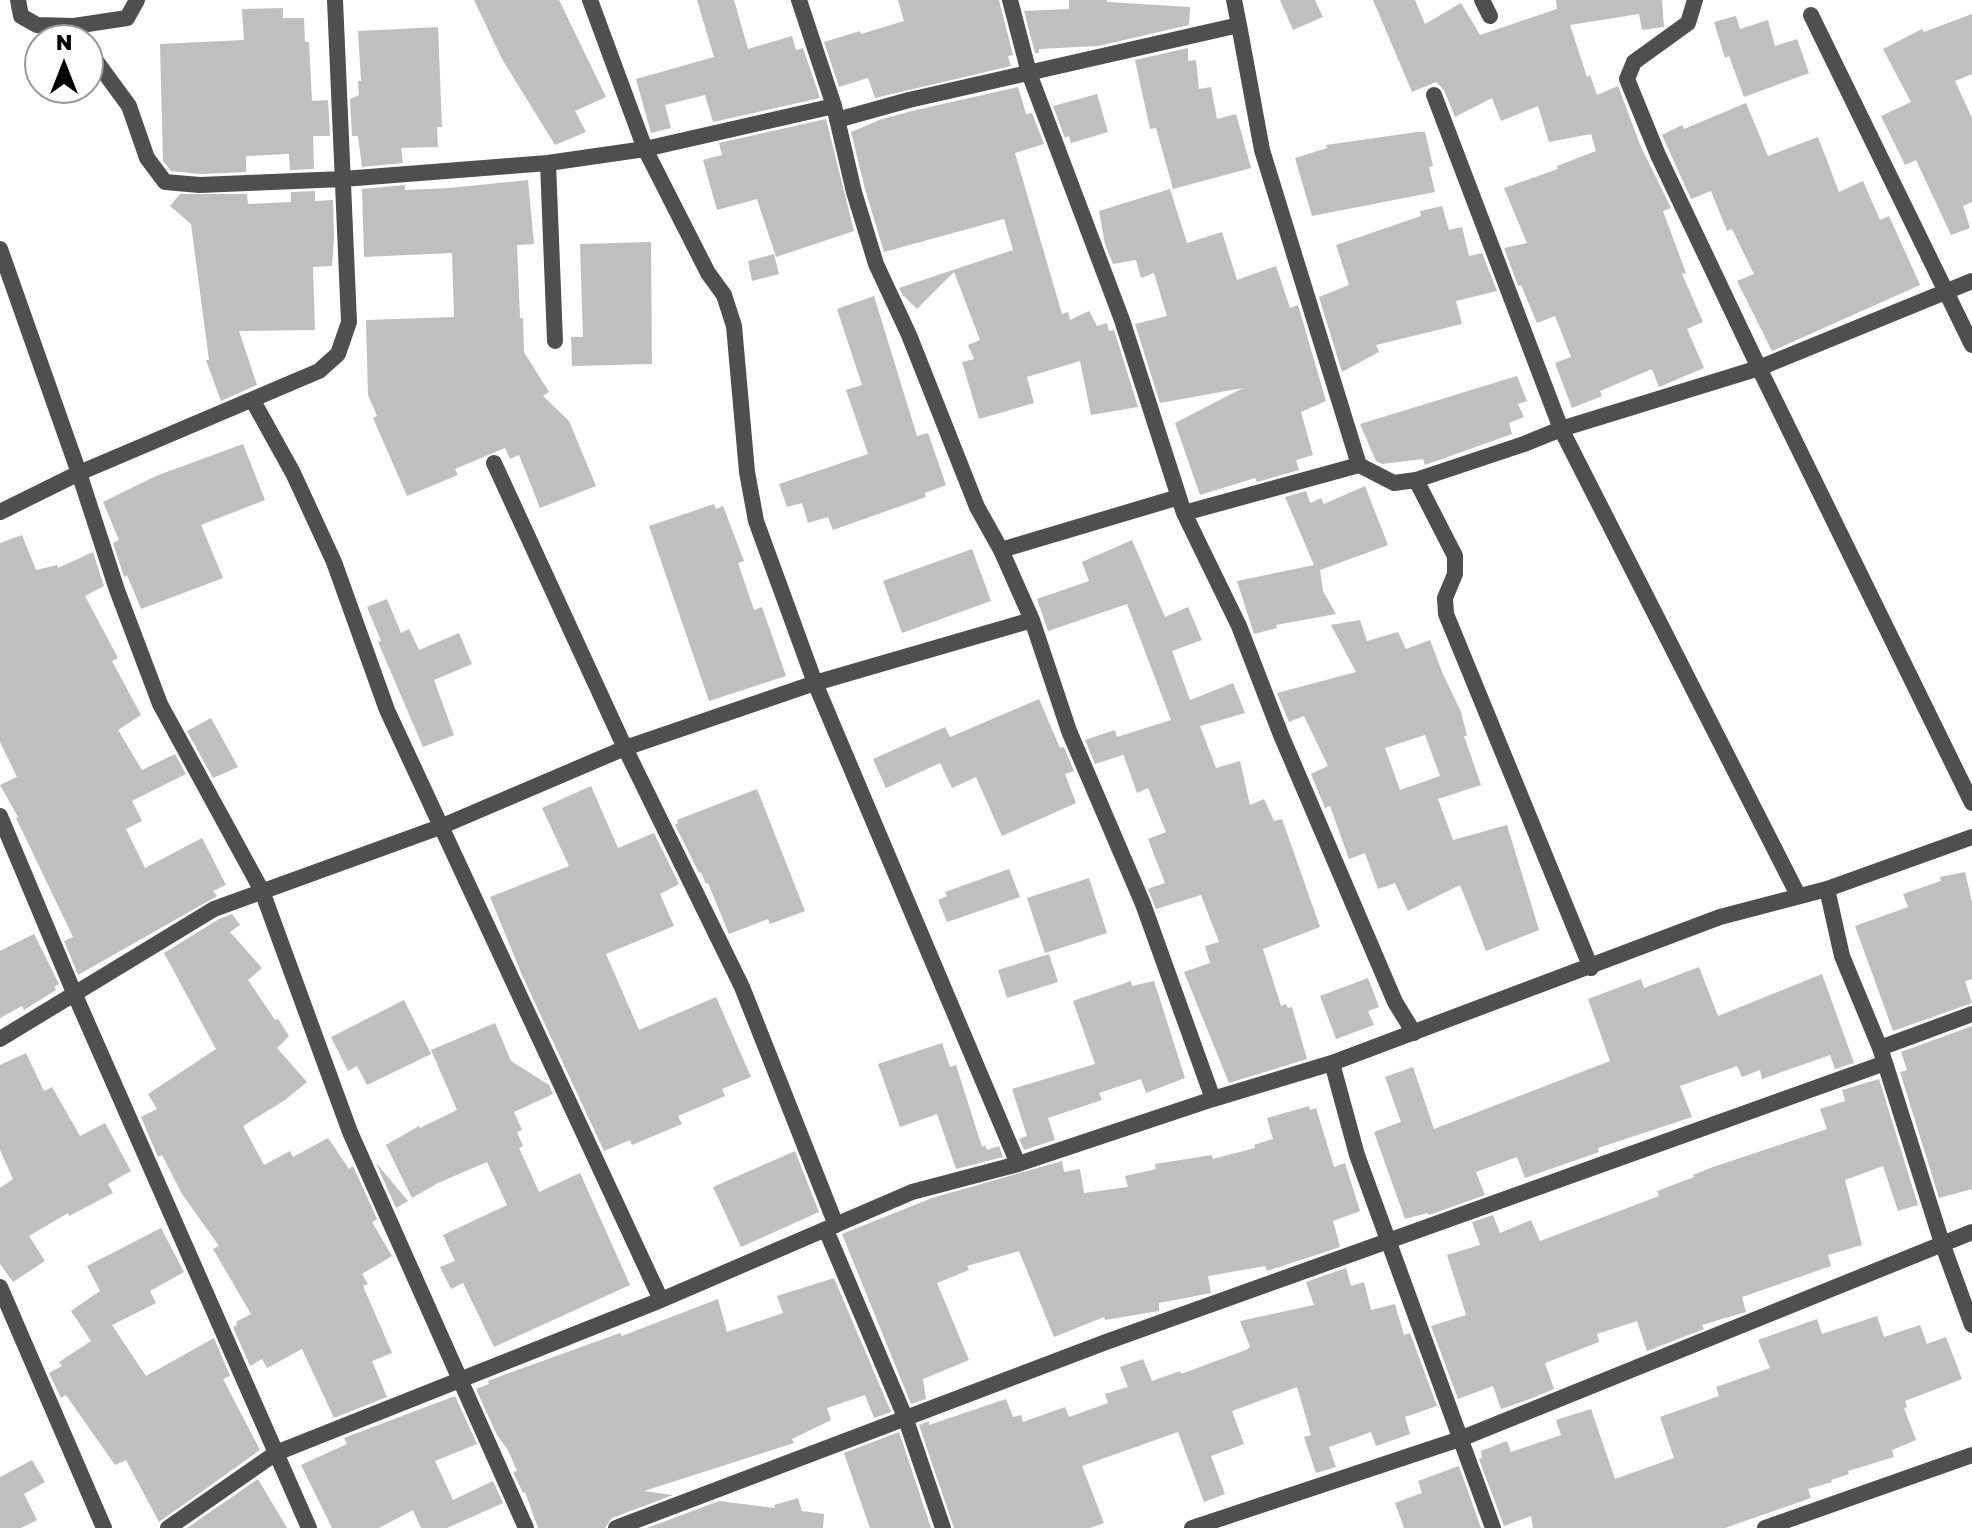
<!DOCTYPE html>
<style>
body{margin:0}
#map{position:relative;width:1972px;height:1528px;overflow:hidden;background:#fff;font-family:"Golos Text",sans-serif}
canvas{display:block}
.north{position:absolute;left:24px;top:24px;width:80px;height:80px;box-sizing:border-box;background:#fff;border:2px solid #999;border-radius:50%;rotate:0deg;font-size:22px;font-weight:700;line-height:32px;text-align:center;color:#000}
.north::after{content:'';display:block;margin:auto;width:28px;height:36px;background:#000;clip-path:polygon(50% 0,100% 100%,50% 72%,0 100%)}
</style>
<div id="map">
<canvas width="1972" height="1528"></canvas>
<div class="north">N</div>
</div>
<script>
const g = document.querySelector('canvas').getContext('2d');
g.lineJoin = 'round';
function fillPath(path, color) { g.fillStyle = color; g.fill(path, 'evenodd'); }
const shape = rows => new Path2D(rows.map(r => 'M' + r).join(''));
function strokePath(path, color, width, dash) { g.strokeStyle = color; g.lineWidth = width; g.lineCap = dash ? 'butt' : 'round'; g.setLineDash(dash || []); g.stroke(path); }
const building = shape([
 [474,0,559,0,606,97,575,111,586,132,555,145,502,59],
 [697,0,734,0,748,49,792,36,796,50,803,48,820,98,713,122,705,95,665,105,671,128,651,133,636,79,714,57],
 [898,0,999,0,1013,55,1008,56,1011,66,875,98,868,78,839,87,824,42,860,31,861,34,904,21],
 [1069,0,1107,0,1107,2,1190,7,1189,25,1098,46,1039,49,1039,53,1035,53,1024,11,1069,9],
 [1280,0,1315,0,1323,17,1293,30],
 [1373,0,1415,0,1425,24,1461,3,1480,35,1557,9,1556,0,1662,0,1664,27,1642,30,1639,14,1570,25,1587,77,1590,75,1597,95,1618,86,1641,147,1671,208,1663,211,1686,273,1682,274,1703,322,1687,329,1704,368,1659,387,1652,369,1600,391,1602,396,1572,408,1555,363,1571,357,1555,316,1537,323,1521,285,1518,286,1504,248,1527,243,1504,188,1558,169,1557,166,1596,151,1591,134,1549,142,1538,106,1501,121,1492,98,1455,117,1444,90,1436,82,1412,92],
 [283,8,283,18,304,18,305,42,309,42,312,101,328,100,330,136,313,136,314,169,290,170,289,154,246,156,246,172,200,174,171,171,163,161,160,44,244,40,242,9],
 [1972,14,1972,74,1955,81,1972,118,1972,202,1963,206,1970,228,1951,235,1916,160,1905,165,1881,116,1911,102,1883,49,1922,29,1924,32],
 [1736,16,1740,29,1768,20,1775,46,1797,39,1809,73,1744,97,1729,56,1725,58,1714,22],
 [438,27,442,127,437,127,438,147,401,148,403,163,362,167,358,136,352,136,350,99,359,95,358,81,361,81,358,31],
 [1188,48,1188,61,1196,60,1199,89,1211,87,1217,119,1236,114,1251,168,1173,189,1156,128,1150,129,1135,60],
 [1018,87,1026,114,1032,113,1044,144,1015,153,1062,314,1068,312,1070,320,1089,311,1097,326,1107,323,1109,331,1114,330,1138,407,1091,415,1080,361,1027,377,1034,403,979,419,962,362,974,359,968,345,980,340,954,272,917,309,903,295,899,288,1013,250,1004,219,884,252,865,189,851,132,882,119,912,111],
 [1097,94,1108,132,1071,143,1069,136,1065,138,1053,106],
 [1746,103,1768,156,1818,137,1839,192,1863,181,1880,220,1889,216,1920,285,1772,351,1737,281,1754,274,1732,229,1727,231,1711,191,1691,199,1662,135,1682,125,1684,129],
 [826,119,854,231,776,257,757,199,717,210,703,160,722,155,719,143],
 [1417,132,1425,132,1433,166,1429,167,1435,192,1312,216,1295,158,1327,148,1326,145],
 [528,180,534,244,517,245,520,318,523,318,524,352,549,392,543,396,569,421,596,486,540,508,519,455,510,459,505,448,455,469,458,475,407,496,373,418,377,416,368,395,366,320,454,317,452,253,364,257,362,189,405,185,405,190,449,188],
 [1170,189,1187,243,1222,232,1237,280,1276,266,1290,308,1298,305,1326,401,1301,412,1313,455,1296,460,1299,470,1257,482,1255,478,1200,495,1175,423,1243,388,1160,403,1135,324,1167,316,1154,273,1141,278,1136,260,1113,264,1105,244,1099,211],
 [315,191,315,201,333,200,334,238,332,266,313,267,315,330,239,331,257,385,221,401,206,360,209,360,191,224,170,206,180,194,247,194,248,204,291,202,291,192],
 [1442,206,1449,230,1462,227,1469,256,1482,253,1497,291,1456,301,1462,324,1376,345,1379,352,1342,372,1319,297,1349,285,1336,245,1421,216,1420,211],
 [651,242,652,364,572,366,571,337,583,337,580,244],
 [774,254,779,274,752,281,748,261],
 [874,296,917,436,928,433,946,485,925,493,926,497,833,530,828,517,808,523,802,503,787,507,779,484,868,454,846,390,862,385,837,309],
 [1517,376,1527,401,1518,404,1524,417,1509,423,1512,434,1425,465,1423,459,1382,464,1376,461,1360,424],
 [243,444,265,500,201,525,223,578,141,609,127,575,124,577,113,543,119,540,103,502,156,476],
 [1365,486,1388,545,1320,570,1323,591,1336,614,1276,625,1277,628,1254,634,1237,581,1314,565,1285,497,1306,491,1310,503,1321,498,1324,504],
 [714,504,716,509,723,506,744,561,738,563,754,610,762,607,786,676,709,701,649,526],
 [22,535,36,570,57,565,58,568,93,552,104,586,85,596,118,658,112,661,141,715,118,730,142,770,175,754,186,774,132,801,142,821,126,829,145,868,202,838,226,885,213,891,217,896,78,975,64,941,73,937,16,818,18,817,0,785,17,777,0,742,0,543],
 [1132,540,1165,617,1188,607,1202,640,1172,651,1190,700,1233,683,1245,713,1200,726,1216,768,1240,761,1250,805,1264,799,1274,821,1282,819,1320,927,1263,949,1281,1006,1286,1004,1288,1008,1292,1007,1307,1059,1229,1083,1184,972,1210,963,1205,946,1219,942,1201,895,1156,909,1148,889,1165,883,1148,839,1166,832,1148,788,1137,793,1121,748,1123,755,1095,764,1085,740,1115,730,1117,737,1171,720,1127,604,1048,631,1037,599,1089,581,1082,562],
 [972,549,991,601,902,633,883,581],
 [387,599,401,633,409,629,419,650,459,633,472,664,434,680,454,735,423,747,378,642,381,641,367,607],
 [1360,620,1367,641,1398,632,1406,649,1430,640,1442,672,1461,712,1467,736,1464,736,1481,785,1438,799,1453,840,1507,825,1539,930,1486,951,1460,885,1408,911,1395,883,1378,889,1365,853,1349,859,1330,806,1325,808,1311,774,1328,766,1304,716,1289,722,1277,693,1356,672,1331,625],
 [1425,735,1440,776,1400,790,1385,748],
 [1039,699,1060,748,1064,747,1074,771,1065,774,1076,803,1002,836,976,777,952,788,940,763,886,788,873,759,945,727,950,737],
 [211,718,238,767,213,778,187,731],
 [591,786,618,848,654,833,679,884,660,894,674,926,606,954,639,1030,716,997,751,1077,722,1089,725,1096,678,1116,682,1124,632,1145,630,1140,604,1151,522,975,490,897,569,866,542,808],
 [757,789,805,911,770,924,768,919,729,934,708,883,706,884,701,872,699,873,675,825,678,823,677,820],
 [1009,869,1020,897,947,922,938,900,947,896,945,892],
 [1965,872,1972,902,1972,979,1965,981,1972,1003,1893,1031,1855,926,1908,907,1903,894,1941,881,1940,877],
 [1089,878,1107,933,1045,953,1027,898],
 [232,914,240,925,230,932,262,968,248,980,275,1020,278,1019,289,1036,277,1048,307,1082,285,1100,243,1126,264,1165,290,1151,293,1157,328,1138,349,1169,353,1166,377,1219,372,1222,392,1256,362,1274,368,1284,363,1286,392,1353,372,1361,387,1397,334,1418,302,1349,267,1368,262,1359,250,1366,233,1327,237,1325,236,1322,251,1314,213,1249,219,1246,182,1194,162,1155,158,1157,141,1117,157,1109,148,1094,216,1049,164,953,219,919],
 [34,934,59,984,54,987,56,990,24,1010,22,1006,0,1018,0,951],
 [1049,954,1058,982,1007,998,998,970],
 [1699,967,1718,1016,1822,974,1854,1063,1835,1069,1830,1055,1762,1079,1760,1070,1742,1077,1737,1066,1680,1086,1692,1117,1598,1148,1599,1152,1525,1178,1517,1157,1476,1172,1485,1195,1429,1215,1427,1213,1405,1219,1374,1132,1401,1122,1385,1077,1413,1067,1434,1129,1610,1061,1588,999,1641,979,1644,988],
 [1368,978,1379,1007,1368,1011,1374,1025,1336,1039,1320,996],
 [1131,981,1132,986,1154,981,1185,1078,1146,1093,1141,1079,1099,1093,1102,1100,1048,1118,1055,1140,1024,1150,1019,1139,1027,1136,1012,1089,1095,1064,1073,1001],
 [404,1000,431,1054,367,1085,357,1066,348,1071,331,1037],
 [495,1023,511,1061,549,1085,553,1094,514,1112,522,1130,517,1132,523,1146,519,1148,539,1192,580,1173,630,1285,494,1347,463,1283,451,1289,440,1267,455,1261,443,1235,507,1205,487,1162,438,1183,412,1198,386,1145,419,1126,420,1128,457,1110,431,1050],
 [1972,1026,1972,1189,1939,1198,1900,1072,1907,1070,1901,1052],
 [942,1043,950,1067,956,1065,982,1147,985,1145,987,1150,999,1146,1003,1157,956,1169,937,1114,900,1127,878,1064],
 [26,1053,44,1091,52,1087,80,1136,105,1123,131,1171,108,1184,113,1193,69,1216,68,1213,29,1236,45,1261,13,1282,0,1264,0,1188,13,1179,0,1150,0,1065],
 [1879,1079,1918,1205,1898,1211,1883,1166,1845,1180,1862,1245,1828,1255,1831,1266,1742,1297,1746,1312,1702,1325,1704,1329,1647,1351,1637,1321,1597,1334,1599,1342,1545,1363,1554,1389,1530,1399,1501,1409,1493,1386,1458,1399,1431,1326,1466,1315,1447,1255,1480,1245,1472,1222,1493,1215,1500,1233,1531,1220,1540,1241,1659,1196,1657,1191,1694,1177,1693,1175,1713,1167,1827,1129,1820,1109,1845,1101,1842,1090],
 [1309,1106,1310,1110,1316,1108,1334,1167,1345,1163,1360,1211,1333,1221,1340,1247,1267,1271,1265,1266,1208,1276,1211,1293,1159,1303,1159,1311,1105,1320,1104,1317,1054,1337,1019,1251,967,1266,969,1270,937,1283,969,1360,923,1379,926,1399,911,1404,842,1234,932,1198,1062,1161,1064,1172,1080,1169,1084,1193,1128,1187,1125,1176,1156,1169,1155,1164,1212,1155,1213,1159,1255,1148,1254,1145,1273,1139,1267,1118],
 [795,1151,819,1212,741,1247,713,1187],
 [376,1163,408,1201,396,1208],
 [161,1228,184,1272,150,1291,156,1303,112,1325,146,1376,214,1338,230,1376,223,1379,260,1450,159,1522,126,1460,115,1465,66,1395,61,1398,49,1373,62,1366,59,1362,91,1341,71,1311,100,1291,87,1266],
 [1346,1268,1351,1286,1364,1282,1371,1310,1395,1304,1404,1335,1410,1333,1437,1406,1405,1417,1410,1434,1376,1446,1371,1432,1329,1447,1336,1467,1316,1473,1304,1437,1311,1435,1297,1387,1232,1411,1244,1444,1211,1456,1225,1494,1204,1502,1178,1432,1082,1466,1104,1523,1090,1528,954,1528,919,1425,929,1421,929,1425,1006,1399,1013,1417,1021,1415,1023,1422,1065,1407,1069,1417,1108,1403,1105,1394,1128,1387,1120,1367,1143,1359,1152,1381,1180,1371,1181,1374,1246,1350,1250,1347,1240,1321,1314,1305,1306,1282],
 [834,1278,891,1412,874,1418,865,1395,827,1408,831,1420,792,1439,794,1443,644,1491,673,1495,612,1518,605,1528,538,1528,525,1492,523,1493,513,1472,517,1471,508,1450,497,1435,476,1389,489,1384,488,1381,501,1376,620,1333,622,1336,718,1299,727,1332,783,1313,777,1296],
 [1877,1316,1884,1337,1920,1325,1927,1344,1946,1337,1962,1379,1905,1401,1907,1407,1904,1408,1916,1440,1892,1450,1894,1457,1848,1471,1849,1474,1831,1480,1832,1482,1808,1489,1811,1498,1725,1528,1533,1528,1531,1516,1504,1526,1479,1459,1482,1458,1481,1451,1507,1441,1511,1452,1561,1435,1556,1420,1591,1409,1615,1479,1674,1458,1660,1417,1719,1396,1716,1387,1770,1368,1758,1340,1817,1319,1822,1334],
 [455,1396,477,1444,435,1461,453,1500,493,1481,503,1503,447,1528,421,1528,413,1510,379,1528,332,1528,301,1465,347,1444,344,1438],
 [899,1432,931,1528,870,1528,857,1491,844,1453],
 [32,1460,45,1482,24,1494,37,1520,21,1528,0,1528,0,1477],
 [1459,1466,1481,1528,1404,1528,1395,1503,1422,1493,1418,1481],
 [258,1479,287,1528,187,1528],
 [798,1498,802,1511,824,1514,823,1528,647,1528,719,1501,775,1508,774,1505]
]);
const minor = shape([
 [18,0,21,16,37,25,74,26,127,18,137,0],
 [590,0,645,149,708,273,724,295,734,326,747,472,756,521,815,683,1032,620],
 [799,0,834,106,854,192,876,264,909,335,977,507,1001,550,1032,620,1069,731,1143,904,1213,1099],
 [1010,0,1029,73,1122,320,1184,513,1239,626,1281,735,1395,1002,1414,1033],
 [1482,0,1490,16],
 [1695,0,1688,23,1634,62,1627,79,1658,155,1759,368,1972,803],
 [1811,15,1972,345],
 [1239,25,1262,150,1359,465],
 [88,50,129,106,147,158,165,182,200,185,343,179,548,163,645,149,834,106],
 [1434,95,1561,429,1798,895],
 [837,120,909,100,1239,25,1234,0],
 [548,163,555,341],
 [0,249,79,473,117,590,160,704,262,891,350,1132,526,1528],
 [253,401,293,473,334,562,387,710,661,1300],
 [494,463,625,748,742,987,836,1225],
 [1416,480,1455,556,1455,574,1445,598,1446,614,1591,968],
 [0,512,79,473,319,371,338,354,349,322,335,0],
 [1184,513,1359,465,1394,483,1416,480,1524,444,1561,429,1759,368,1972,281],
 [1001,550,1179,497],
 [0,816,75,995,309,1528],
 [1827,889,1842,956,1880,1048],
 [0,1039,214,909,440,827,625,748,815,683,1018,1164],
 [1332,1063,1357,1155,1493,1528],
 [1885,1063,1942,1243,1972,1325],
 [826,1230,905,1417,943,1528],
 [0,1287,104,1528],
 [168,1528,276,1453,661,1300,912,1192,1018,1164,1213,1099,1332,1063,1720,917,1827,889,1972,837],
 [616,1528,1106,1342,1885,1063,1880,1048,1972,1014],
 [1192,1528,1460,1439,1972,1232],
 [1765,1528,1972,1455]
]);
fillPath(building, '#bfbfbf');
strokePath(minor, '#4f4f4f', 16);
</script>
